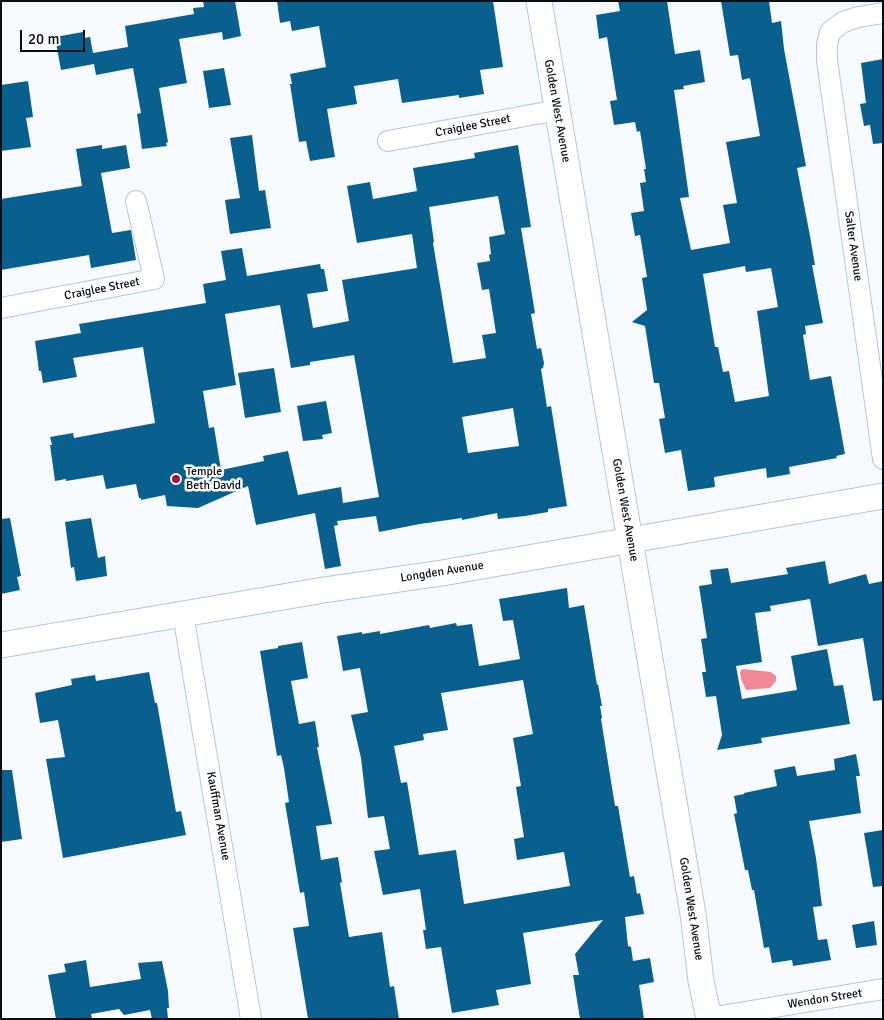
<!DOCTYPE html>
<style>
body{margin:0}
#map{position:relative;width:884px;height:1020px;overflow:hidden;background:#f7fbff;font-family:Signika,sans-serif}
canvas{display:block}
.frame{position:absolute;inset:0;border:2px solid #070e13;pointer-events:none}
.scale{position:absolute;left:20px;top:30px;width:65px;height:22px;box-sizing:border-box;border:2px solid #070e13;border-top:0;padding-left:6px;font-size:15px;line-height:18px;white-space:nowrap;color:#070e13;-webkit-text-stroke:4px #fff;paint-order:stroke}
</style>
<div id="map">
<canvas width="884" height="1020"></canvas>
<div class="frame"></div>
<div class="scale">20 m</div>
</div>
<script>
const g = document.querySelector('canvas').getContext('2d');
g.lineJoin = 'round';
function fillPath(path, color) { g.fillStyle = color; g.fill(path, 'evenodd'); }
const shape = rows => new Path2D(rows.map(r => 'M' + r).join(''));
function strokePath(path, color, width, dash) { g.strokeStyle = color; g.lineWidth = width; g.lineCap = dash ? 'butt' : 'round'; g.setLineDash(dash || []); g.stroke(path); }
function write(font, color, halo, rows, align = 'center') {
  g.font = font + ' Signika,sans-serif'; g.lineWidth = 5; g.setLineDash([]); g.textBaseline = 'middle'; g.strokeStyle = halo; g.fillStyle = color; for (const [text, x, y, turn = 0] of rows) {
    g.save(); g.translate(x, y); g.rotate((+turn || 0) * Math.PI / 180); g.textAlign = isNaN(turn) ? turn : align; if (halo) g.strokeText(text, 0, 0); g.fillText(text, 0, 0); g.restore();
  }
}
const water = shape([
 [742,669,771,672,776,676,776,681,770,688,746,690,741,679,740,672]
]);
const building = shape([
 [203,1,235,1,241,36,223,40,222,32,179,39,187,83,159,88,168,142,166,143,167,146,142,149,137,114,141,113,133,68,96,75,94,64,61,70,55,37,83,32,84,38,90,37,93,53,128,47,125,26,194,14,193,8,204,7],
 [277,1,493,1,503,67,480,70,484,94,459,98,459,95,402,103,398,79,354,86,357,104,327,109,335,157,310,161,306,141,299,142,290,84,292,84,290,74,326,67,319,26,292,31,290,21,280,23],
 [618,1,667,1,675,54,700,50,705,82,683,86,684,89,674,90,689,197,680,198,691,250,730,243,723,205,737,203,726,142,760,136,750,78,742,80,738,55,730,56,721,1,769,1,772,23,781,21,784,49,806,166,797,168,810,236,815,265,812,265,823,323,805,326,806,334,803,335,810,380,831,376,845,454,836,456,837,458,789,467,790,474,767,478,766,468,714,477,715,487,688,491,681,450,665,453,659,419,665,418,659,383,654,383,645,326,632,322,647,310,642,278,647,277,640,235,635,236,631,213,644,211,640,183,646,182,644,169,646,169,640,131,637,132,635,122,614,125,610,101,617,100,607,37,599,39,596,15,620,11],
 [745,266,746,272,771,268,778,307,757,311,769,396,735,402,729,371,723,372,718,347,715,347,703,274],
 [883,59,883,143,873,144,870,125,864,126,860,104,866,103,861,63],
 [224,68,231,105,209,108,203,71],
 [28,81,33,117,26,118,31,147,1,151,1,85],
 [252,135,259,191,265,190,271,228,230,234,225,200,240,198,230,138],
 [102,145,102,149,126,145,130,168,101,173,112,233,131,230,136,260,91,268,89,255,1,270,1,199,82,186,76,149],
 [518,145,531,227,521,228,535,313,531,314,537,349,541,348,544,363,543,368,541,369,547,407,551,406,567,506,548,509,548,512,525,516,498,519,497,513,462,520,462,518,420,524,379,532,376,516,337,521,338,525,334,526,341,566,325,569,315,513,256,525,248,486,198,508,167,506,165,495,141,500,141,498,139,498,136,484,106,489,103,475,66,481,66,479,55,481,50,445,52,445,50,437,73,433,74,438,155,423,143,347,73,358,77,377,43,383,41,371,39,371,35,341,81,333,79,324,206,303,203,284,226,280,221,251,242,248,247,276,320,264,321,269,324,269,328,291,307,294,313,328,349,321,342,280,417,268,412,234,357,243,347,186,370,182,373,199,417,191,413,168,475,158,474,153],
 [498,196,505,234,489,237,491,254,489,255,490,261,477,263,482,290,489,289,496,333,482,335,486,358,453,363,433,243,434,242,429,207],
 [280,305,291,368,310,365,310,362,354,355,379,497,343,503,341,487,298,495,288,451,263,456,264,461,221,470,214,427,209,428,203,391,236,385,225,314],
 [513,408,519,446,468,453,462,417],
 [274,368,281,412,245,418,238,373],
 [326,401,332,433,322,435,323,439,303,441,297,406],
 [10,518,21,576,17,577,20,590,1,594,1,519],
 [91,518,98,558,105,556,107,576,76,581,74,567,71,568,65,522],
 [825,561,829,584,866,574,869,584,883,581,883,700,873,701,863,638,818,646,810,599,770,606,771,611,755,613,762,662,736,666,742,699,797,690,791,656,827,649,834,686,843,685,850,724,761,738,762,743,717,750,722,735,716,696,706,697,702,672,706,672,701,639,707,638,699,586,712,584,710,570,728,568,731,583,788,574,786,568],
 [567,588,569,608,584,605,597,685,598,684,602,706,600,706,602,718,601,719,615,806,618,806,630,877,634,876,637,894,640,893,644,914,625,917,628,946,631,947,633,961,650,958,654,982,639,985,644,1019,580,1019,573,975,579,975,575,954,603,920,523,933,531,984,496,990,499,1005,452,1013,441,947,426,949,423,930,426,930,420,889,383,895,374,851,390,849,384,816,368,818,361,758,351,715,368,712,360,668,343,671,337,636,362,632,362,634,380,631,380,634,429,625,430,628,456,623,457,626,472,624,479,666,520,659,513,620,503,621,499,599],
 [523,680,533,734,513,738,521,786,516,787,524,837,514,839,517,860,564,852,570,886,464,904,456,850,419,855,407,782,401,783,394,746,424,740,423,734,448,730,441,693],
 [302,642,308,678,291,681,299,724,315,721,319,747,317,747,332,824,316,826,321,860,338,857,342,882,340,883,349,937,382,932,390,987,394,986,399,1019,308,1019,293,928,309,926,304,892,300,893,285,803,289,802,284,768,281,755,277,756,260,651,278,648,278,646],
 [149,672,155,703,157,703,176,812,181,811,186,835,63,858,46,759,65,757,58,720,40,723,35,693,72,685,71,679,95,675,96,681],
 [856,754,860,776,856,776,861,813,809,821,816,858,822,906,813,907,818,940,827,939,831,960,793,966,792,960,772,963,769,947,764,948,754,890,752,890,748,870,745,870,734,814,737,813,734,796,744,794,744,793,777,786,774,770,795,766,797,776,835,770,834,759],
 [1,770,12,770,22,839,1,842],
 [883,830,883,886,873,887,864,833],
 [874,921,877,945,856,948,852,925],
 [86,960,90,987,141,979,138,963,162,961,168,991,169,1008,167,1008,168,1019,152,1019,150,1010,124,1015,119,1009,91,1014,92,1019,56,1019,48,975,66,972,64,964]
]);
const minor = shape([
 [883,13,858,17,843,22,830,32,827,45,827,60,883,459],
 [388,141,558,110],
 [1,308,154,279,136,201],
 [183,614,251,1019],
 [709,1018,883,989]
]);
const tertiary = shape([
 [539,1,693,914,701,981,709,1019],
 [1,645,324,590,442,573,883,496]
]);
const markers = [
 [176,479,5,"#a91341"]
];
const streetNames = [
 ["Golden West Avenue",557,111,80],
 ["Craiglee Street",473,126,-11],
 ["Salter Avenue",853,246,82],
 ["Craiglee Street",102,289,-11],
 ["Golden West Avenue",625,510,80],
 ["Longden Avenue",442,572,-9],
 ["Kauffman Avenue",218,816,80],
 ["Golden West Avenue",691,909,81],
 ["Wendon Street",825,999,-9]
];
const poiNames = [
 ["Temple",186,472],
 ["Beth David",186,486]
];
fillPath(water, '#f28896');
fillPath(building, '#095f8d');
strokePath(minor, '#b1c7d7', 22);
strokePath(tertiary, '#b1c7d7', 27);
strokePath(minor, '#fff', 20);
strokePath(tertiary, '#fff', 25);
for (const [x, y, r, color] of markers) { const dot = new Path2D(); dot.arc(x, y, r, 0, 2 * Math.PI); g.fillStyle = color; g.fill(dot); strokePath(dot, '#fff', 2); }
write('12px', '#070e13', '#fff', streetNames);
write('12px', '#070e13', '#fff', poiNames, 'left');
</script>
